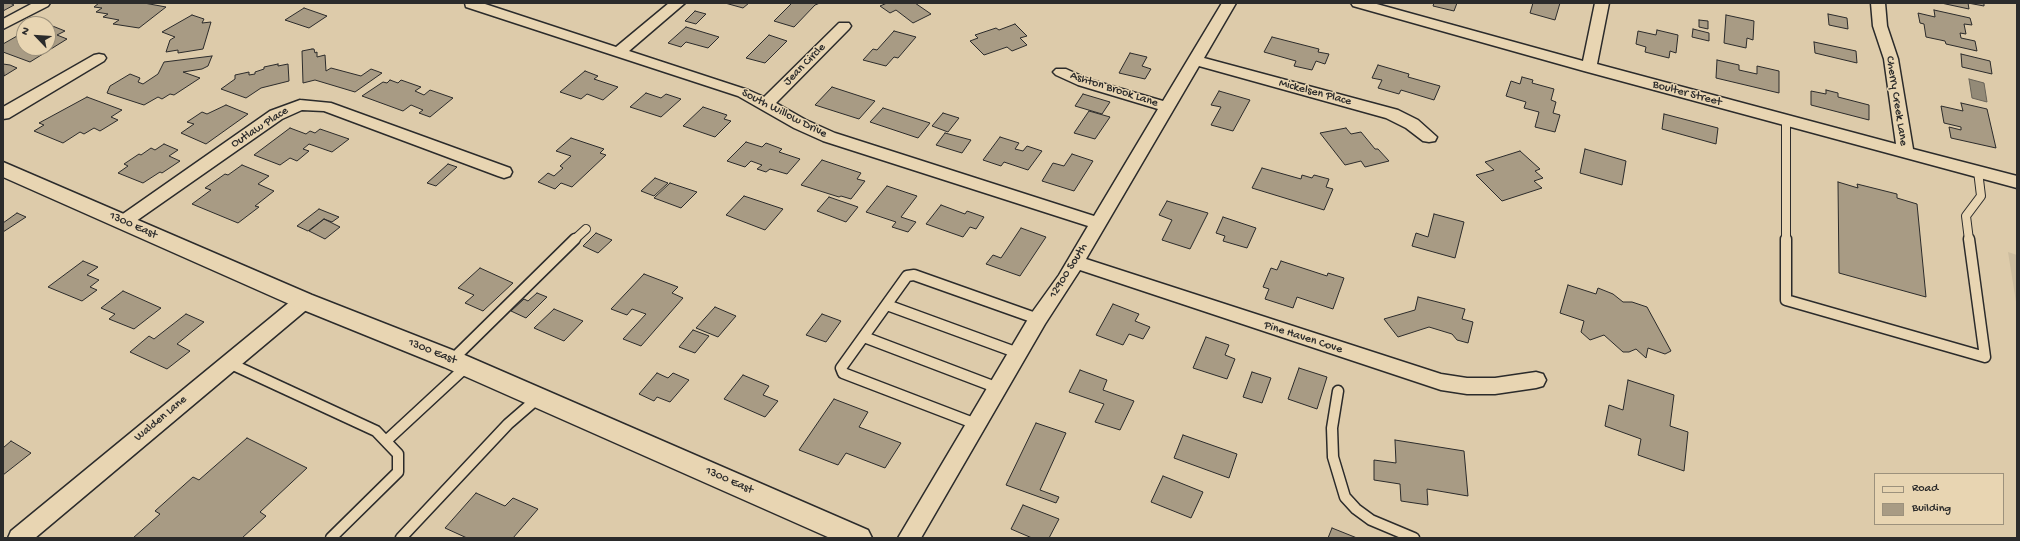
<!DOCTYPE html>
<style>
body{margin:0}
#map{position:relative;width:2020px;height:541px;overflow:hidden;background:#ddcbaa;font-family:"Gochi Hand",sans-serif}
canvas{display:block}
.frame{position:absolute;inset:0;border:4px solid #2b2b2b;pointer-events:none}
.legend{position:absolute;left:1874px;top:473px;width:130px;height:52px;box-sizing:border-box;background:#e8d5b2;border:1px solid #9c917c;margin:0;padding:5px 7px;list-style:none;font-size:12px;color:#2b2b2b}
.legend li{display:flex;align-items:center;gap:8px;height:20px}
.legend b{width:20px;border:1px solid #9c917c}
.north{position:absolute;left:16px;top:16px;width:40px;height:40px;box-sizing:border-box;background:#e8d5b2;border:1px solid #9c917c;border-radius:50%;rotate:295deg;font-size:11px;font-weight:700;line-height:16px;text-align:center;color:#2b2b2b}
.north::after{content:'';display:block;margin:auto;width:14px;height:18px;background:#2b2b2b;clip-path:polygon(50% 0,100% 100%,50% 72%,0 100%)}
</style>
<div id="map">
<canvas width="2020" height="541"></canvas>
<div class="frame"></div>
<ul class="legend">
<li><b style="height:5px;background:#e8d5b2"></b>Road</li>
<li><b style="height:11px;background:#a89b84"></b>Building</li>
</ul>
<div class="north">N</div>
</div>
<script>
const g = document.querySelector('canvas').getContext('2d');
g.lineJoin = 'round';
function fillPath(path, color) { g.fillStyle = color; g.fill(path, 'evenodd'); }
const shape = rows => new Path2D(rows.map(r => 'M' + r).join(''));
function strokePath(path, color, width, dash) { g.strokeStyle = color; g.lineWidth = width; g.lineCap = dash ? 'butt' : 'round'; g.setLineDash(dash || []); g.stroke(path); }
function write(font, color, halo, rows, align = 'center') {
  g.font = font + ' "Gochi Hand",sans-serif'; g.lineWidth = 3; g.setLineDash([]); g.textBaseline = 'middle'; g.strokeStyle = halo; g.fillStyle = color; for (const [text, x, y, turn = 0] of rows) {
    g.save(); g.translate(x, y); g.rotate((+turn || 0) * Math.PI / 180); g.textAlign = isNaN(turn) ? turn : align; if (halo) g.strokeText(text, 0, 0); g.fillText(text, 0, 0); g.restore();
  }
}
const built = shape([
 [2008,252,2017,255,2017,308]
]);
const water = shape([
 [1969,79,1984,83,1987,102,1972,98,1969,79]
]);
const building = shape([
 [3,3,10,3,14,5,3,11,3,3],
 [99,3,144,3,166,7,139,28,113,24,119,20,103,17,108,14,96,12,102,8,94,7,99,3],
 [725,3,749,3,743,8,725,3],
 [792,3,820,3,815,5,794,27,774,21,792,3],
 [887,3,915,3,931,14,913,23,896,10,890,13,880,6,887,3],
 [1434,3,1457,3,1454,11,1433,6,1434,3],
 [1533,3,1560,3,1555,20,1530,13,1533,3],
 [1941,3,1984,3,1984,6,1968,3,1969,9,1941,3],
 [304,8,327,16,309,28,285,20,304,8],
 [1934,10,1970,18,1972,25,1964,24,1966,34,1960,33,1961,38,1975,41,1977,51,1946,44,1945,41,1926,37,1924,24,1920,23,1918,13,1935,17,1934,10],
 [695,11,706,14,696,24,685,21,695,11],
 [1828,14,1847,18,1848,29,1829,25,1828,14],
 [192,15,204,19,202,23,211,22,203,49,178,53,178,50,166,52,170,40,175,37,162,32,192,15],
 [1726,15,1754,21,1753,40,1747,38,1746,48,1724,43,1726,15],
 [1699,20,1708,21,1708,29,1699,27,1699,20],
 [1015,24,1027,36,1020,38,1027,45,1012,51,1007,47,984,55,970,41,978,38,975,35,996,28,999,30,1015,24],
 [50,25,65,31,57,35,67,39,30,62,3,52,3,44,24,32,24,48,48,48,48,26,50,25],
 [686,27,719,37,708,48,686,42,681,47,668,43,686,27],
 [1693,29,1709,33,1709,41,1692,37,1693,29],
 [1657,30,1678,35,1676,53,1670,51,1669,58,1645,52,1646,47,1636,44,1638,31,1656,35,1657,30],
 [894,31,916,37,898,58,894,57,886,66,863,60,873,49,877,50,894,31],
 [769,35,787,41,765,63,746,58,769,35],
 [1272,37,1319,49,1318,52,1329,54,1325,64,1316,61,1312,70,1294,66,1296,61,1264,52,1272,37],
 [1814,42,1856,51,1857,63,1815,53,1814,42],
 [312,49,314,49,315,53,317,52,317,57,325,55,326,71,331,68,361,76,371,69,382,73,355,92,315,80,303,83,302,51,312,49],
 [1130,53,1147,57,1142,66,1151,69,1145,79,1119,73,1130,53],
 [1961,54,1990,61,1992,74,1962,67,1961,54],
 [212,56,208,66,202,69,183,72,200,78,174,95,170,94,162,99,158,97,144,105,107,93,110,86,130,74,140,78,138,82,143,84,158,74,164,62,212,56],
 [1717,60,1739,65,1739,70,1757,74,1757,66,1779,71,1779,93,1716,78,1717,60],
 [3,64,10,65,17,68,4,76,3,64],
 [278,64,278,66,288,64,289,81,261,88,246,98,221,89,235,79,235,75,249,72,249,75,255,74,255,72,264,69,264,67,278,64],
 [1378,65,1409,74,1408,77,1440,86,1434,100,1401,90,1399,94,1378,88,1382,80,1372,78,1378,65],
 [585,71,598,76,594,79,618,87,603,100,587,94,581,99,560,92,585,71],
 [1522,77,1533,80,1532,83,1554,89,1551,100,1556,102,1553,113,1560,115,1555,132,1535,127,1539,112,1524,108,1526,102,1506,96,1511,81,1520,84,1522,77],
 [390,80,398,83,401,80,421,87,415,91,424,95,430,90,453,98,430,117,419,113,423,110,411,105,403,111,362,96,383,82,387,83,390,80],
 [832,87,875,101,859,119,815,105,832,87],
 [1826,90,1838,93,1838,97,1869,105,1869,120,1811,105,1811,91,1826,94,1826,90],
 [1219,91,1250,100,1233,131,1211,125,1221,107,1211,105,1219,91],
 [646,93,661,98,666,94,681,99,661,117,630,107,646,93],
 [1083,94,1110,102,1102,114,1075,106,1083,94],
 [87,97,122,110,111,117,118,120,100,131,94,128,84,134,80,132,63,143,34,131,44,125,39,123,87,97],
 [1961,103,1987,109,1996,148,1951,138,1949,127,1961,130,1961,127,1944,123,1941,106,1963,111,1961,103],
 [226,105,248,114,206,144,181,133,194,124,187,122,202,112,207,114,226,105],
 [703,107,727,115,724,119,731,121,715,137,683,126,703,107],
 [883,108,930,123,918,138,870,122,883,108],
 [1089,111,1110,117,1095,139,1074,133,1089,111],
 [943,113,959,118,948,132,932,126,943,113],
 [1664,114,1718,128,1716,144,1662,129,1664,114],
 [290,128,306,134,310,131,315,133,320,129,349,139,332,152,309,144,303,149,309,151,297,161,290,158,280,165,254,155,290,128],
 [1346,128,1351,134,1361,132,1375,149,1378,149,1389,161,1365,167,1361,161,1345,165,1320,133,1346,128],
 [945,133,971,140,962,153,936,145,945,133],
 [1000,137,1019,143,1015,149,1023,151,1027,146,1042,151,1028,170,1004,162,1001,166,983,160,1000,137],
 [571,138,604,149,600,153,606,155,572,187,561,183,555,189,538,182,548,173,554,176,563,168,560,166,571,156,556,151,571,138],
 [746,142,762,147,766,143,782,149,779,152,800,159,787,174,770,169,766,172,757,169,762,165,751,161,745,167,727,161,746,142],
 [164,144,178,150,169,156,180,161,162,173,160,172,143,183,118,173,128,166,124,164,139,154,141,155,151,148,155,150,164,144],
 [1585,149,1626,161,1622,185,1580,173,1585,149],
 [1520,151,1540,169,1535,171,1543,178,1534,181,1542,188,1502,201,1476,175,1494,170,1485,162,1520,151],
 [1072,154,1093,161,1074,191,1042,181,1053,163,1064,166,1072,154],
 [822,160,861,173,857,179,865,181,851,199,841,196,839,197,801,185,822,160],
 [448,164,457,167,436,186,427,183,448,164],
 [242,165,269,176,258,184,274,191,255,206,259,207,238,223,192,204,211,190,205,188,225,174,228,175,242,165],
 [1262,168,1301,179,1302,175,1312,178,1314,175,1329,179,1326,187,1333,189,1324,210,1252,188,1262,168],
 [655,178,668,183,654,196,641,191,655,178],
 [1838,182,1858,188,1857,184,1897,194,1897,198,1917,204,1926,297,1839,273,1838,182],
 [670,183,697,192,681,208,654,198,670,183],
 [887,186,917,196,901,217,916,222,908,232,892,227,896,222,866,212,887,186],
 [744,196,783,209,765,230,726,215,744,196],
 [829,197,858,207,846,222,817,211,829,197],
 [1167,201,1208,213,1190,249,1162,240,1172,220,1159,215,1167,201],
 [941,205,965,214,967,211,984,217,976,229,970,227,963,237,926,224,941,205],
 [319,209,339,217,332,222,324,219,308,231,297,226,319,209],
 [17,213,26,217,3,232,3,223,17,213],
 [1434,214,1464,222,1455,258,1412,246,1416,233,1428,237,1434,214],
 [1223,217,1256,228,1247,248,1223,241,1225,236,1216,233,1223,217],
 [324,219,340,227,325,239,309,231,324,219],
 [1021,228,1046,237,1020,276,986,264,993,255,1001,258,1021,228],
 [596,233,612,240,598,253,583,246,596,233],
 [83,261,98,267,87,275,99,280,90,287,97,290,82,301,48,287,83,261],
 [1281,261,1327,276,1328,273,1344,278,1333,309,1297,297,1293,308,1265,299,1269,289,1263,287,1271,268,1277,270,1281,261],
 [480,268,513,283,483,311,465,303,474,295,458,288,480,268],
 [644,274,678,287,672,293,683,298,641,346,623,339,646,314,632,309,627,315,611,309,644,274],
 [1568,285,1596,294,1598,288,1613,294,1623,302,1632,302,1647,307,1671,351,1665,354,1648,348,1646,358,1636,349,1629,352,1623,352,1604,335,1590,340,1581,332,1584,321,1560,313,1568,285],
 [123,291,161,308,134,329,109,319,115,314,101,308,123,291],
 [537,293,547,297,526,318,511,311,524,299,528,301,537,293],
 [1418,297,1465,309,1462,319,1473,322,1468,343,1457,340,1452,334,1429,327,1398,337,1384,319,1415,310,1418,297],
 [1113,304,1139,314,1135,321,1150,327,1143,339,1129,334,1123,345,1096,335,1113,304],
 [715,307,736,316,718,337,696,328,715,307],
 [554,309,583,321,564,341,534,328,554,309],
 [186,314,204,322,177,344,190,351,167,369,130,352,149,336,154,339,186,314],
 [822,314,841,321,826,342,806,335,822,314],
 [693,330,709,336,695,353,679,347,693,330],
 [1206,337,1229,345,1225,355,1235,359,1227,379,1193,368,1206,337],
 [1299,368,1327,377,1317,409,1288,399,1299,368],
 [1080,370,1107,380,1103,390,1134,401,1120,430,1095,422,1104,404,1069,392,1080,370],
 [1252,372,1271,378,1262,403,1243,397,1252,372],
 [657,373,668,378,673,373,689,380,670,402,657,397,654,401,639,394,657,373],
 [743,375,769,386,763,395,778,401,765,417,724,399,743,375],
 [1628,380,1674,395,1670,426,1688,432,1684,471,1638,455,1641,439,1605,426,1609,405,1623,410,1628,380],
 [834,399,868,412,859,427,901,443,885,468,846,453,838,465,799,450,834,399],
 [1036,423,1066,433,1040,490,1059,497,1056,503,1006,485,1036,423],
 [1183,435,1237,454,1229,478,1174,458,1183,435],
 [247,438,307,468,260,512,266,516,242,538,133,538,160,514,155,511,193,477,199,480,247,438],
 [1395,440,1464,451,1468,496,1427,489,1428,505,1401,501,1400,484,1374,480,1374,460,1396,463,1395,440],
 [11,441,31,453,3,475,3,448,11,441],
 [1163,476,1203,492,1191,518,1151,502,1163,476],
 [476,493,505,506,513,498,538,509,513,538,467,538,445,528,476,493],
 [1023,505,1059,519,1049,538,1032,538,1011,529,1023,505],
 [1332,528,1357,538,1328,538,1332,528]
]);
const laneFar1 = shape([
 [1786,121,1786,240],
 [574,240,586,229],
 [1969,240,1966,216,1981,196,1978,171]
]);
const lane = shape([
 [1786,239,1786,300,1985,357,1969,239],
 [887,305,1018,353],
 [864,337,998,388],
 [452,360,575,239],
 [229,363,376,431,398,454,398,472,331,538],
 [1338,391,1332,428,1333,457,1345,497,1356,509,1371,520,1414,538],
 [976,424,843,373,841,368,907,276,914,275,1038,319],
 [386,441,467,366],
 [401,538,508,424,538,398]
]);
const street = shape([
 [33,3,50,3,48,6,3,29,3,19,33,3],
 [465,3,482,3,616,47,669,3,685,3,629,51,748,90,764,97,839,23,849,23,851,26,849,29,776,103,806,120,835,133,1094,216,1158,109,1078,85,1056,75,1053,72,1056,69,1066,69,1088,79,1163,101,1222,3,1236,3,1204,58,1398,110,1418,120,1437,137,1435,141,1429,142,1423,141,1406,128,1386,118,1199,66,1086,259,1441,374,1467,378,1495,378,1536,372,1543,374,1546,380,1543,386,1536,388,1495,394,1467,394,1441,390,1080,270,1045,324,921,538,898,538,1031,314,1059,275,1088,226,823,141,794,128,738,96,466,7,465,3],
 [1351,3,1373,3,1583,61,1595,3,1609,3,1597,64,1896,144,1884,59,1873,26,1871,3,1885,3,1887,26,1898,59,1913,149,2017,176,2017,188,1584,71,1353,6,1351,3],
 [99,54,104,55,106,58,104,61,9,118,3,119,3,107,94,55,99,54],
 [300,100,331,103,510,168,512,172,510,176,504,178,498,176,324,111,302,110,282,119,129,226,123,228,117,226,114,222,117,218,270,111,300,100],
 [304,294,311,296,313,301,311,306,35,538,8,538,11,531,297,296,304,294]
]);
const secondary = shape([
 [3,162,312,295,460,353,868,530,872,538,830,538,444,367,296,307,3,177,3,162]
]);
const streetNames = [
 ["Jean Circle",805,65,-45],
 ["Ashton Brook Lane",1114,90,18],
 ["Mickelsen Place",1315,93,15],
 ["Boulter Street",1687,94,15],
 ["Cherry Creek Lane",1896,101,81],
 ["South Willow Drive",784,114,27],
 ["Outlaw Place",260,128,-33],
 ["1300 East",133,226,24],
 ["12900 South",1069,271,-58],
 ["Pine Haven Cove",1303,338,18],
 ["1300 East",432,352,22],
 ["Walden Lane",161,419,-40],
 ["1300 East",729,481,24]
];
fillPath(built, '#cdbd9f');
fillPath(water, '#938a77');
strokePath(water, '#696459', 1);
fillPath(building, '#a89b84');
strokePath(building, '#2b2b2b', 1);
strokePath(laneFar1, '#2b2b2b', 10);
strokePath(lane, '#2b2b2b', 13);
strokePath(street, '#2b2b2b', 3);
strokePath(secondary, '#2b2b2b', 3);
strokePath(laneFar1, '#e8d5b2', 8);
strokePath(lane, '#e8d5b2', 10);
fillPath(street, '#e8d5b2');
fillPath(secondary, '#e8d5b2');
write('12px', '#2b2b2b', '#e8d5b2', streetNames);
</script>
